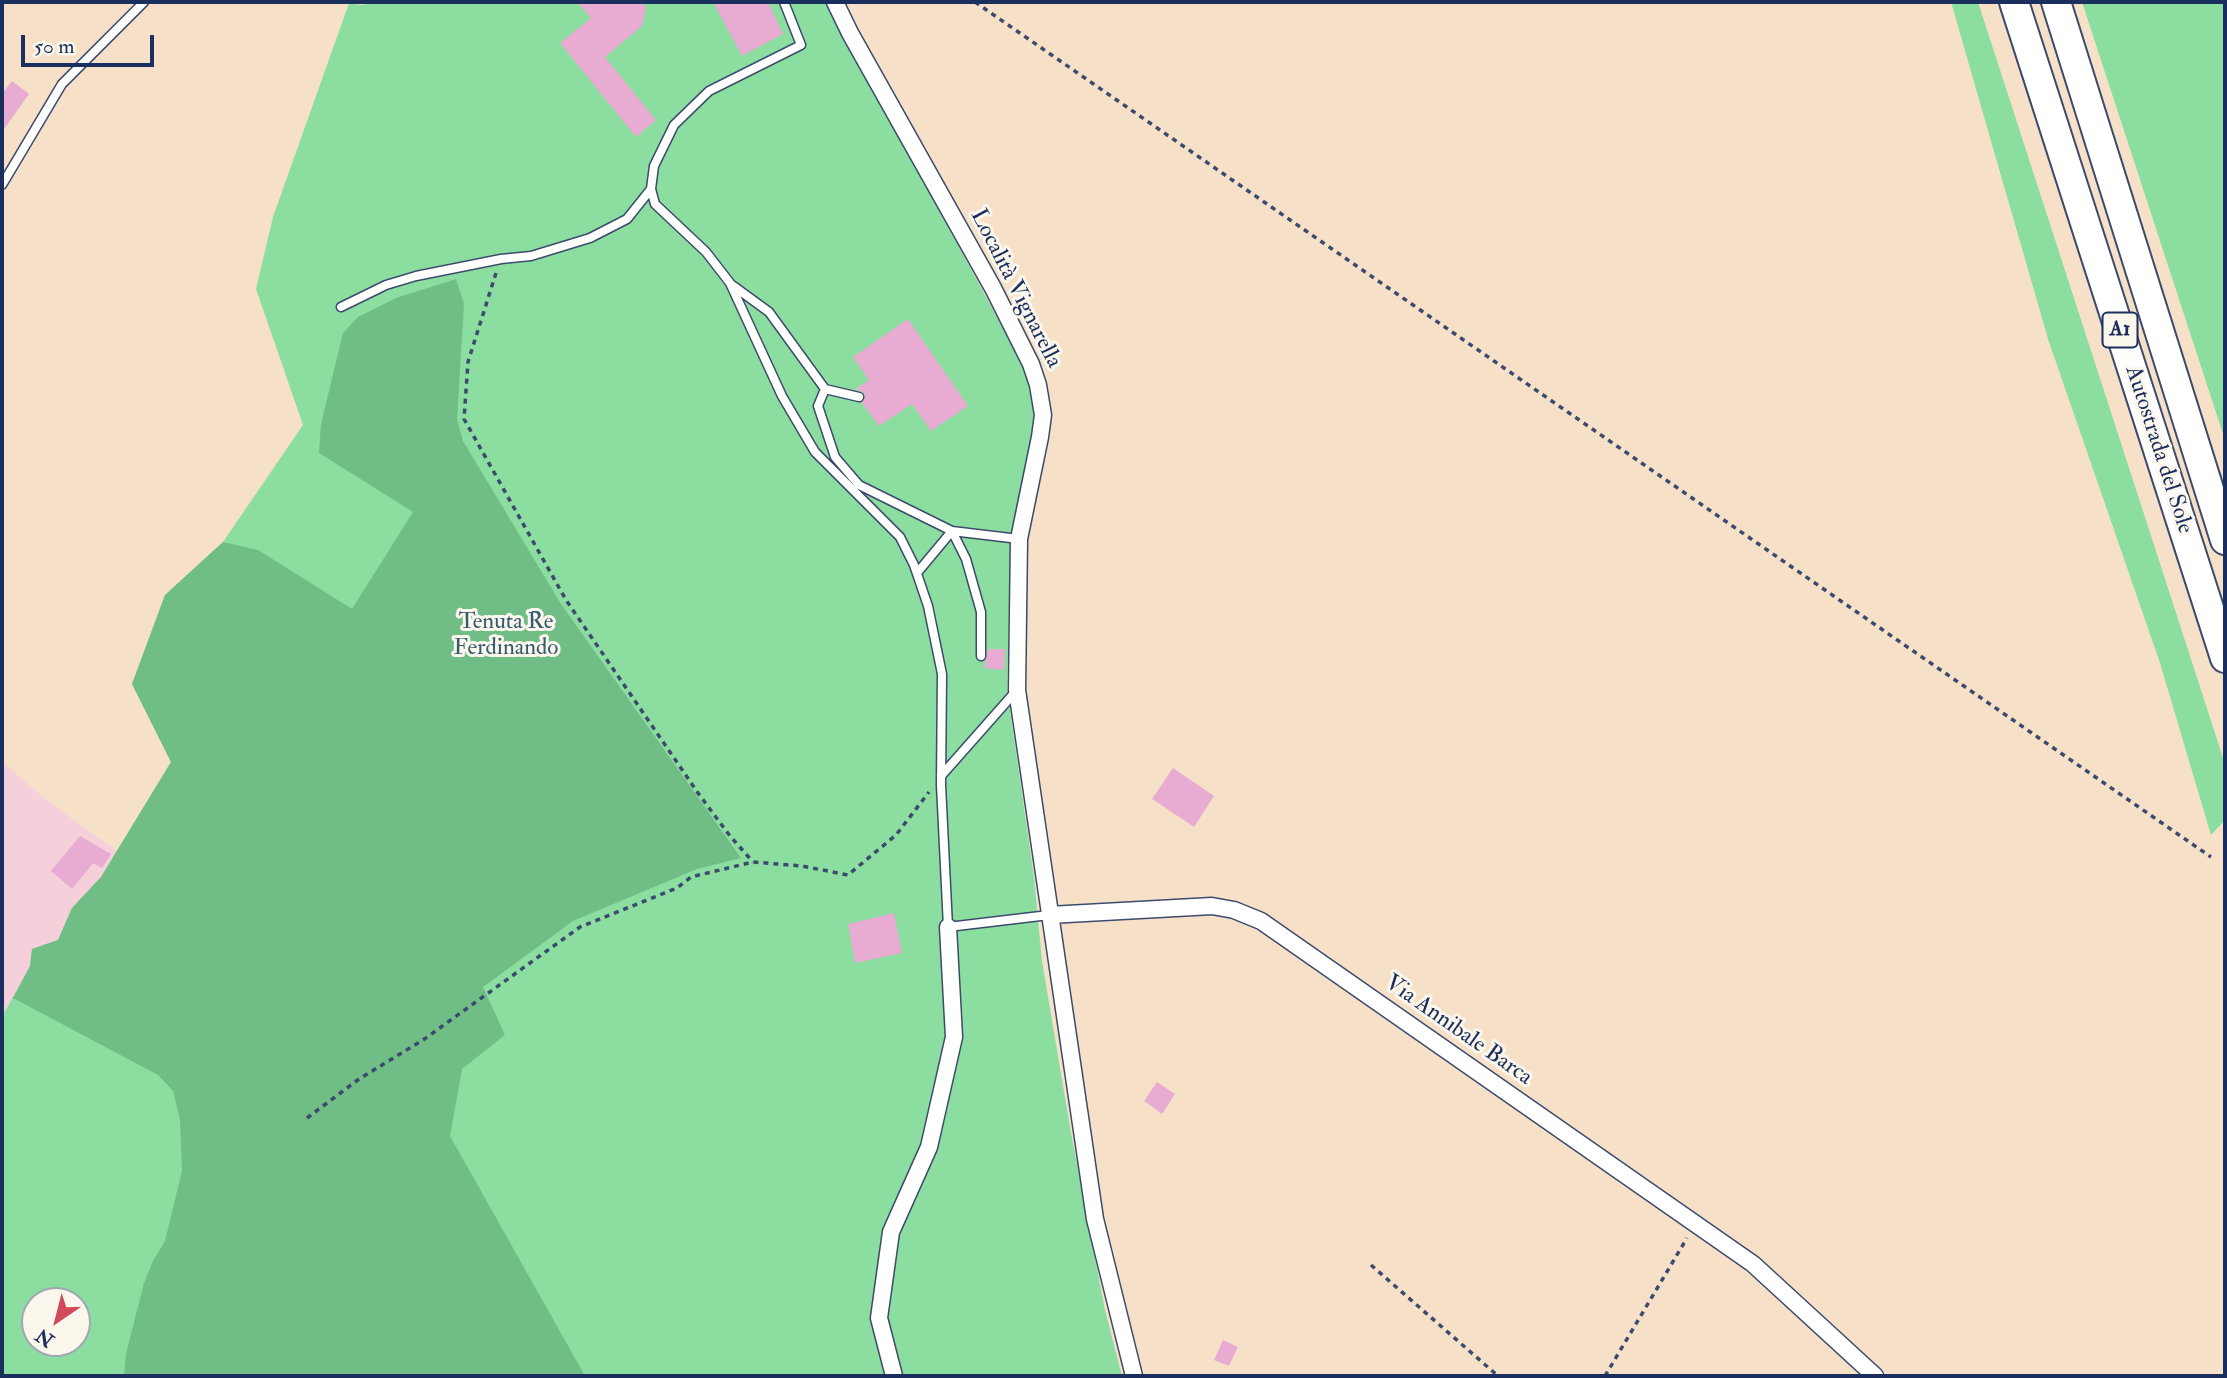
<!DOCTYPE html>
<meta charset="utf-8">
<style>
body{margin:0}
#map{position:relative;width:2227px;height:1378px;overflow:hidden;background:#f6e1c8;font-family:"IM FELL Double Pica",serif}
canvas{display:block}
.frame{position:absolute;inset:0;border:4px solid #1b2f5e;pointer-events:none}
.north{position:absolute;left:21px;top:1287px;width:70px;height:70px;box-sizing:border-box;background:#fbf7ec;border:2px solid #a1a7b3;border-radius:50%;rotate:215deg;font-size:19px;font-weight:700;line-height:28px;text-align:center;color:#1b2f5e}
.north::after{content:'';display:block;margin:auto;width:24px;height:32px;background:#d1495b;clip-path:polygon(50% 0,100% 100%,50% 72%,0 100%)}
.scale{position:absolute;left:21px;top:35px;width:133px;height:32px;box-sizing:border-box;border:4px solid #1b2f5e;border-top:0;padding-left:9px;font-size:21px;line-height:24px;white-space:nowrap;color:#1b2f5e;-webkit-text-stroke:5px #fbf7ec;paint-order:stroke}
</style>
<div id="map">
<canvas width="2227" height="1378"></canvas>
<div class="frame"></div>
<div class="north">N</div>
<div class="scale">50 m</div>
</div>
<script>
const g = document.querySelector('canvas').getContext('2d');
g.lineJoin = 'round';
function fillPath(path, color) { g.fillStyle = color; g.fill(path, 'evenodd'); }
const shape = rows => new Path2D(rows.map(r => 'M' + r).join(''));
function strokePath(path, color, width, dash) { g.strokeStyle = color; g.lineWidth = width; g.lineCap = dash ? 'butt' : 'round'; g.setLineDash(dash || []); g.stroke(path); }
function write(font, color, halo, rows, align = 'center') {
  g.font = font + ' "IM FELL Double Pica",serif'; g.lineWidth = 6; g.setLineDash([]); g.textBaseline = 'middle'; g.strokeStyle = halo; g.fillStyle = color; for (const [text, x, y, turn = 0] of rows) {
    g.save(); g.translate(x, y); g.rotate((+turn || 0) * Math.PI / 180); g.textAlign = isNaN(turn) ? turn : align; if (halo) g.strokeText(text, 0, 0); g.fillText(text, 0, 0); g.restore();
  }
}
const built = shape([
 [2,762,48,801,118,852,101,877,72,908,58,940,32,949,30,966,2,1017]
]);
const green = shape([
 [377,2,826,2,972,271,1026,371,1036,411,1015,521,1009,605,1007,689,1034,877,1042,961,1071,1133,1105,1310,1122,1376,2,1376,2,1017,30,966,32,949,58,940,72,908,101,877,171,762,132,684,165,595,223,542,303,425,256,289,273,217,349,3,361,5],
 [35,1301,77,1301,77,1343,35,1343],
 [1951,2,1978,2,2225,764,2225,820,2211,835,2160,663,2048,339],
 [2082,2,2225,2,2225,440]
]);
const forest = shape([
 [456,279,464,304,457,419,463,441,561,604,741,858,697,869,573,921,483,987,505,1035,462,1069,450,1136,585,1376,124,1376,126,1354,144,1283,153,1261,165,1241,182,1171,180,1120,173,1091,158,1075,13,998,30,966,32,949,58,940,72,908,101,877,171,762,132,684,165,595,223,542,258,550,352,609,413,512,319,453,321,424,343,333,358,317,396,298]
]);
const building = shape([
 [577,2,641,2,646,7,642,26,605,57,656,120,636,137,560,43,591,18],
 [713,2,768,2,783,34,742,56],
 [12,81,29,94,2,132,2,94],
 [908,319,968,406,931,431,912,404,879,426,862,403,865,398,864,393,855,389,869,380,853,357],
 [988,649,1005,649,1004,670,984,668],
 [1173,768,1214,796,1194,827,1152,799],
 [80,836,111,854,102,868,93,863,72,889,51,871],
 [894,913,902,953,855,963,848,924],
 [1157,1082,1175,1094,1162,1114,1144,1101],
 [1223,1340,1238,1347,1229,1366,1214,1360]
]);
const path = shape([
 [975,2,2211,857],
 [496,273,468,362,464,419,566,600,698,793,730,836,753,862],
 [307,1118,359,1079,423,1040,580,927,677,888,691,877,753,862,802,866,848,875,896,835,929,792],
 [1371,1265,1498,1376],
 [1605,1376,1687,1238]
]);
const lane = shape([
 [784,2,801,45,709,91,674,125,654,166,651,189,655,204,706,252,730,283,782,396,815,452,900,537,914,565,928,606,942,674,941,785,948,927,1049,915],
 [2,185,62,84,144,2],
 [732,285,769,312,825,389,818,406,835,457,859,485,952,531,966,559,981,612,981,656],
 [341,307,386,285,416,276,501,259,531,256,590,238,627,219,651,189],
 [825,389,859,397],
 [917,573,952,531,1019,539],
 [941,776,1017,690]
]);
const street = shape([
 [835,2,850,33,993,288,1031,364,1038,385,1043,415,1040,437,1019,539,1017,690,1095,1219,1134,1376],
 [1049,915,1212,906,1234,910,1261,921,1753,1264,1875,1376],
 [894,1376,879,1318,891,1232,929,1147,954,1037,948,927]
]);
const highway = shape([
 [2014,2,2225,658],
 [2056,2,2225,540]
]);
const shields = [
 [2120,330,35]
];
const shieldNames = [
 ["A1",2120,330]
];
const streetNames = [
 ["Località Vignarella",1015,289,63],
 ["Autostrada del Sole",2158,450,72],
 ["Via Annibale Barca",1458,1031,35]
];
const parkNames = [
 ["Tenuta Re",506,623],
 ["Ferdinando",506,649]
];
fillPath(built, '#f5cfda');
fillPath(green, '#8bdea0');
fillPath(forest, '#70bd86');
fillPath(building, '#e8abd1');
strokePath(lane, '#3c4a6e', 11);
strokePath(street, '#3c4a6e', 19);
strokePath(highway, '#3c4a6e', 32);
strokePath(path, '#3c4a6e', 3.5, [5, 5]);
strokePath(lane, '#fff', 8);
strokePath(street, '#fff', 16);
strokePath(highway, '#fff', 28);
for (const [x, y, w] of shields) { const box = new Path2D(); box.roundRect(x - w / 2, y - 17.5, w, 35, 5); g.fillStyle = '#fbf7ec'; g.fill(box); strokePath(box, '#1b2f5e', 2); }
write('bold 21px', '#1b2f5e', null, shieldNames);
write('23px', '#1b2f5e', '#fbf7ec', streetNames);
write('23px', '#375b6e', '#fbf7ec', parkNames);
</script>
